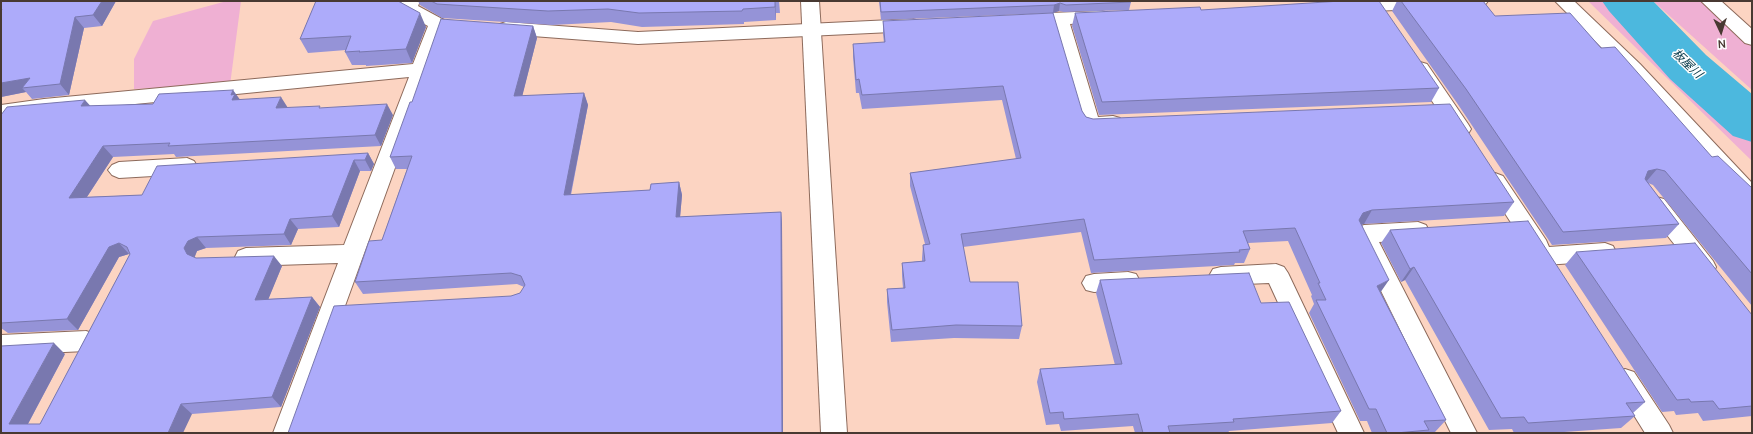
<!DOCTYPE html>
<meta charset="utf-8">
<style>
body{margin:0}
#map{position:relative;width:1753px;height:434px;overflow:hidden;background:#fcd4c2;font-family:Manrope,sans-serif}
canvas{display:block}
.frame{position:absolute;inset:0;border:2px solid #483932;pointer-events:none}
.north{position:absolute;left:1701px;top:12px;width:40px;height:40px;-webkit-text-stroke:3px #fff;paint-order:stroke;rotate:176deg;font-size:11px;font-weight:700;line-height:16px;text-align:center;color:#483932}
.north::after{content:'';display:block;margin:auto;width:14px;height:18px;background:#483932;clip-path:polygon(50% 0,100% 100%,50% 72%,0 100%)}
</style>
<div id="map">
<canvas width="1753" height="434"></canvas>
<div class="frame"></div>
<div class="north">N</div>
</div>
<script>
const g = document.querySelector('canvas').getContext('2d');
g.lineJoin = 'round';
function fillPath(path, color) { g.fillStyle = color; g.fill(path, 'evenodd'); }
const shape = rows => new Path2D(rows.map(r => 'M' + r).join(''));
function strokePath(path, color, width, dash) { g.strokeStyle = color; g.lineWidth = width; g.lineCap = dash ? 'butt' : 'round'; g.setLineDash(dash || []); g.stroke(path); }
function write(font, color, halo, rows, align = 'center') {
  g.font = font + ' Manrope,"Noto Sans JP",sans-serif'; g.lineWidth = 3; g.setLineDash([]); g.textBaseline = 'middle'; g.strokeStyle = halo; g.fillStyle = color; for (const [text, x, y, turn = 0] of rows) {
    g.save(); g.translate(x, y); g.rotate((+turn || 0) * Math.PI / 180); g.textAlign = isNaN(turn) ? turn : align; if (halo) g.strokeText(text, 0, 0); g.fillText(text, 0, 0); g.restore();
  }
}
const green = shape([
 [227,1,241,1,230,85,134,89,134,59,153,21],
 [1588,1,1609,1,1671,65,1752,138,1752,161],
 [1653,1,1708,1,1752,44,1752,90]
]);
const river = shape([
 [1602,1,1653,1,1706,55,1752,94,1752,142,1733,136,1670,79,1609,11,1602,1]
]);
const minor = shape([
 [402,1,420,1,418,6,444,20,447,24,299,433,273,433,338,263,246,266,238,263,235,257,238,251,246,248,344,245,409,77,44,113,1,119,1,105,44,99,413,64,428,26,402,12,399,8,402,1],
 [1364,1,1488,1,1485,5,1479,6,1353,12,1347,11,1344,7,1347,3,1364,1],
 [1555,1,1574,1,1640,64,1752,183,1752,205,1744,203,1626,72,1555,1],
 [1701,1,1721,1,1752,29,1752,45,1745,43,1701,1],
 [1102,11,1108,13,1111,17,1108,21,1070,24,1098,117,1113,116,1120,118,1123,123,1120,128,1113,130,1090,131,1083,129,1080,124,1052,25,1025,26,1019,24,1016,20,1019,16,1025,14,1102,11],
 [913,19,919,21,922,25,919,29,913,31,638,44,506,34,500,32,497,28,500,24,506,22,638,32,913,19],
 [1420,62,1427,64,1468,124,1471,129,1468,134,1461,136,1454,134,1410,68,1413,64,1420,62],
 [187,158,194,161,197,166,194,171,187,174,119,178,112,175,108,170,112,165,119,162,187,158],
 [1495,173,1503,176,1546,240,1549,247,1605,243,1613,246,1616,252,1613,258,1605,261,1544,265,1536,262,1533,256,1534,253,1530,252,1484,181,1487,176,1495,173],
 [1656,197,1664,199,1713,261,1716,267,1713,273,1705,276,1697,273,1648,211,1645,205,1648,199,1656,197],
 [1418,222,1426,225,1429,231,1426,237,1418,240,1379,242,1477,433,1451,433,1353,234,1356,228,1364,225,1418,222],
 [1276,264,1284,267,1288,273,1364,433,1338,433,1269,283,1221,285,1213,283,1209,276,1213,269,1221,267,1276,264],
 [1128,272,1136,274,1140,281,1136,288,1128,290,1094,292,1086,290,1082,283,1086,276,1094,274,1128,272],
 [86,331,95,334,98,341,95,348,86,351,1,355,1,335,86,331],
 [1625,369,1634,372,1669,425,1673,433,1645,433,1612,380,1616,372,1625,369]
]);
const tertiary = shape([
 [801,1,819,1,847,433,821,433,801,1]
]);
const wall = shape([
 [116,1,102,26,84,28,69,95,32,99,26,92,1,97,1,10],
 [316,1,401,1,400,2,426,27,412,63,366,66,366,65,352,65,345,52,346,50,308,53,300,39],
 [418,1,779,1,780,13,776,13,776,20,744,22,744,24,642,27,611,22,552,25,442,18,420,5],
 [879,1,1131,1,1131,2,1129,10,1064,12,1059,11,1053,13,881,20],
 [1297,1,1321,1,1298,2],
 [1397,1,1483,1,1495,16,1601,48,1712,157,1752,188,1752,306,1653,185,1648,183,1679,224,1666,238,1552,245,1457,103,1392,11],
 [1201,10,1439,88,1431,102,1099,115,1072,26,1075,13],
 [883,21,1082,111,1086,117,1093,119,1514,202,1504,216,1364,224,1362,224,1381,293,1446,420,1435,432,1427,433,1372,433,1367,421,1360,421,1309,313,1314,304,1311,296,1312,295,1288,241,1248,243,1250,249,1244,263,1235,263,1234,265,1091,273,1081,232,963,247,970,282,1022,326,1019,339,954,338,891,342,887,302,887,289,903,288,902,276,902,263,922,261,922,258,923,245,925,244,910,186,910,173,1016,159,1002,100,862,109,859,93,856,93,853,57,853,44,884,43,883,34],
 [533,26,537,38,522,96,584,93,588,105,571,195,650,190,679,182,682,195,680,217,781,212,782,224,783,433,288,433,511,296,520,293,524,287,517,284,363,294,355,282,382,240,407,169,396,169,390,157,412,102],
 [239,99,288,108,321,108,393,115,381,146,176,157,174,154,113,157,87,197,142,195,368,153,374,164,371,171,360,171,339,227,298,229,291,245,206,248,197,251,194,257,196,258,282,266,268,299,312,297,320,307,281,407,192,414,1,433,65,354,28,424,40,424,130,254,129,254,119,257,78,330,8,333,1,328,1,115,91,106,153,104],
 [1390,230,1645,402,1633,413,1635,416,1621,428,1550,433,1514,433,1512,429,1489,430,1405,280,1401,282,1381,243],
 [1576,252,1752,315,1752,416,1703,421,1698,413,1676,415,1674,411,1662,412,1565,265],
 [1100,280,1261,303,1341,411,1332,423,1229,431,1228,433,1135,433,1133,426,1061,431,1059,424,1046,425,1037,382,1040,369,1115,365,1096,293]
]);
const shadedWall = shape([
 [102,1,116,1,102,26,93,15],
 [775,1,776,13,776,20,775,7],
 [1060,3,1059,11,1053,13,1054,5],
 [420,13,426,27,412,63,406,49],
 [75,17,84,28,69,95,60,84],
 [533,26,537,38,519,109,514,96],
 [30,78,22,88,26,92,1,97,1,83],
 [233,90,241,101,232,100,231,95],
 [584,93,588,105,568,207,564,195],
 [281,97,288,108,276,108],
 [85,100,95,111,81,106],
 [387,104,393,115,381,146,375,135],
 [103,146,113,157,79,209,69,198],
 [368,153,374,164,371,171,365,160],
 [354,160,360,171,339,227,332,216],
 [1657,169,1645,183,1637,185,1648,171],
 [679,182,682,195,679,229,676,217],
 [1372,210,1364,224,1355,227,1363,213],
 [781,212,782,224,783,433,782,433],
 [290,219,298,229,291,245,284,234],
 [197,237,206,248,197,251,194,259,187,254,184,248,188,241],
 [119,243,129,254,119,257,78,330,67,319,109,247],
 [274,256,282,266,264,310,255,300],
 [1414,267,1405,280,1401,282,1410,269],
 [1389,280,1380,293,1377,286],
 [312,297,320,307,281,407,272,397],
 [54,343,65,354,23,433,9,424],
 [181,404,192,414,183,433,168,433]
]);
const building = shape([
 [1,1,102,1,93,15,75,17,60,84,22,88,30,78,1,83,1,11,2,9,1,10,1,1],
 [316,1,398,1,420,13,406,49,359,52,360,51,345,52,351,36,300,39,316,1],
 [431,1,775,1,775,7,743,9,742,11,639,13,608,9,548,11,437,4,431,1],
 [880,1,1131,1,1131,2,1066,5,1060,3,1054,5,881,12,880,1],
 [1341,1,1379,1,1439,88,1102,102,1075,13,1200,7,1201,10,1341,1],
 [1401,1,1483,1,1495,16,1570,13,1601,48,1615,47,1712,157,1718,156,1752,188,1752,274,1665,171,1657,169,1648,171,1645,179,1679,224,1563,232,1466,89,1401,1],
 [1053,13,1082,111,1086,117,1093,119,1450,104,1514,202,1372,210,1363,213,1359,220,1389,280,1377,286,1446,420,1424,421,1429,430,1396,433,1387,433,1376,409,1369,409,1316,300,1326,300,1318,283,1320,283,1295,228,1243,231,1250,249,1239,250,1240,252,1094,260,1084,219,961,234,970,282,1018,282,1022,326,956,325,892,330,887,289,905,288,902,263,925,261,923,245,930,244,910,173,1021,158,1003,86,862,95,859,79,856,80,853,44,885,42,883,21,1053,13],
 [441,19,533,26,514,96,584,93,564,195,650,190,651,184,679,182,676,217,781,212,782,433,288,433,334,306,511,296,520,293,525,285,521,276,511,273,355,282,369,241,382,240,412,156,390,157,410,102,412,102,441,19],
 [233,90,231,95,235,94,232,100,281,97,276,108,320,106,319,108,387,104,375,135,168,146,170,143,103,146,69,198,142,195,157,166,368,153,365,160,354,160,332,216,290,219,284,234,197,237,188,241,184,248,187,254,196,258,274,256,255,300,312,297,272,397,181,404,168,433,1,433,1,346,54,343,9,424,40,424,130,254,127,247,119,243,109,247,67,319,1,323,1,115,7,107,85,100,81,106,153,104,159,94,233,90],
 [1528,221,1645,402,1626,403,1635,416,1528,423,1524,417,1501,418,1414,267,1410,269,1390,230,1528,221],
 [1695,243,1752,315,1752,406,1719,409,1713,401,1691,402,1689,399,1677,400,1576,252,1695,243],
 [1249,273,1261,303,1289,302,1341,411,1233,419,1234,422,1168,426,1170,433,1143,433,1138,414,1064,419,1063,412,1050,413,1040,369,1122,364,1100,280,1249,273]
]);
const waterNames = [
 ["板屋川",1687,64,44]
];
fillPath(green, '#efb0d3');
fillPath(river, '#4cb8de');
strokePath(minor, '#8d6a5b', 2);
strokePath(tertiary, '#8d6a5b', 2);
fillPath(minor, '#fff');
fillPath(tertiary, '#fff');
fillPath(wall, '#9593d7');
fillPath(shadedWall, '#7978af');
fillPath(building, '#adabfa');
strokePath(building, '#7978af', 1);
write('italic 12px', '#083a4a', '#fff', waterNames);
</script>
